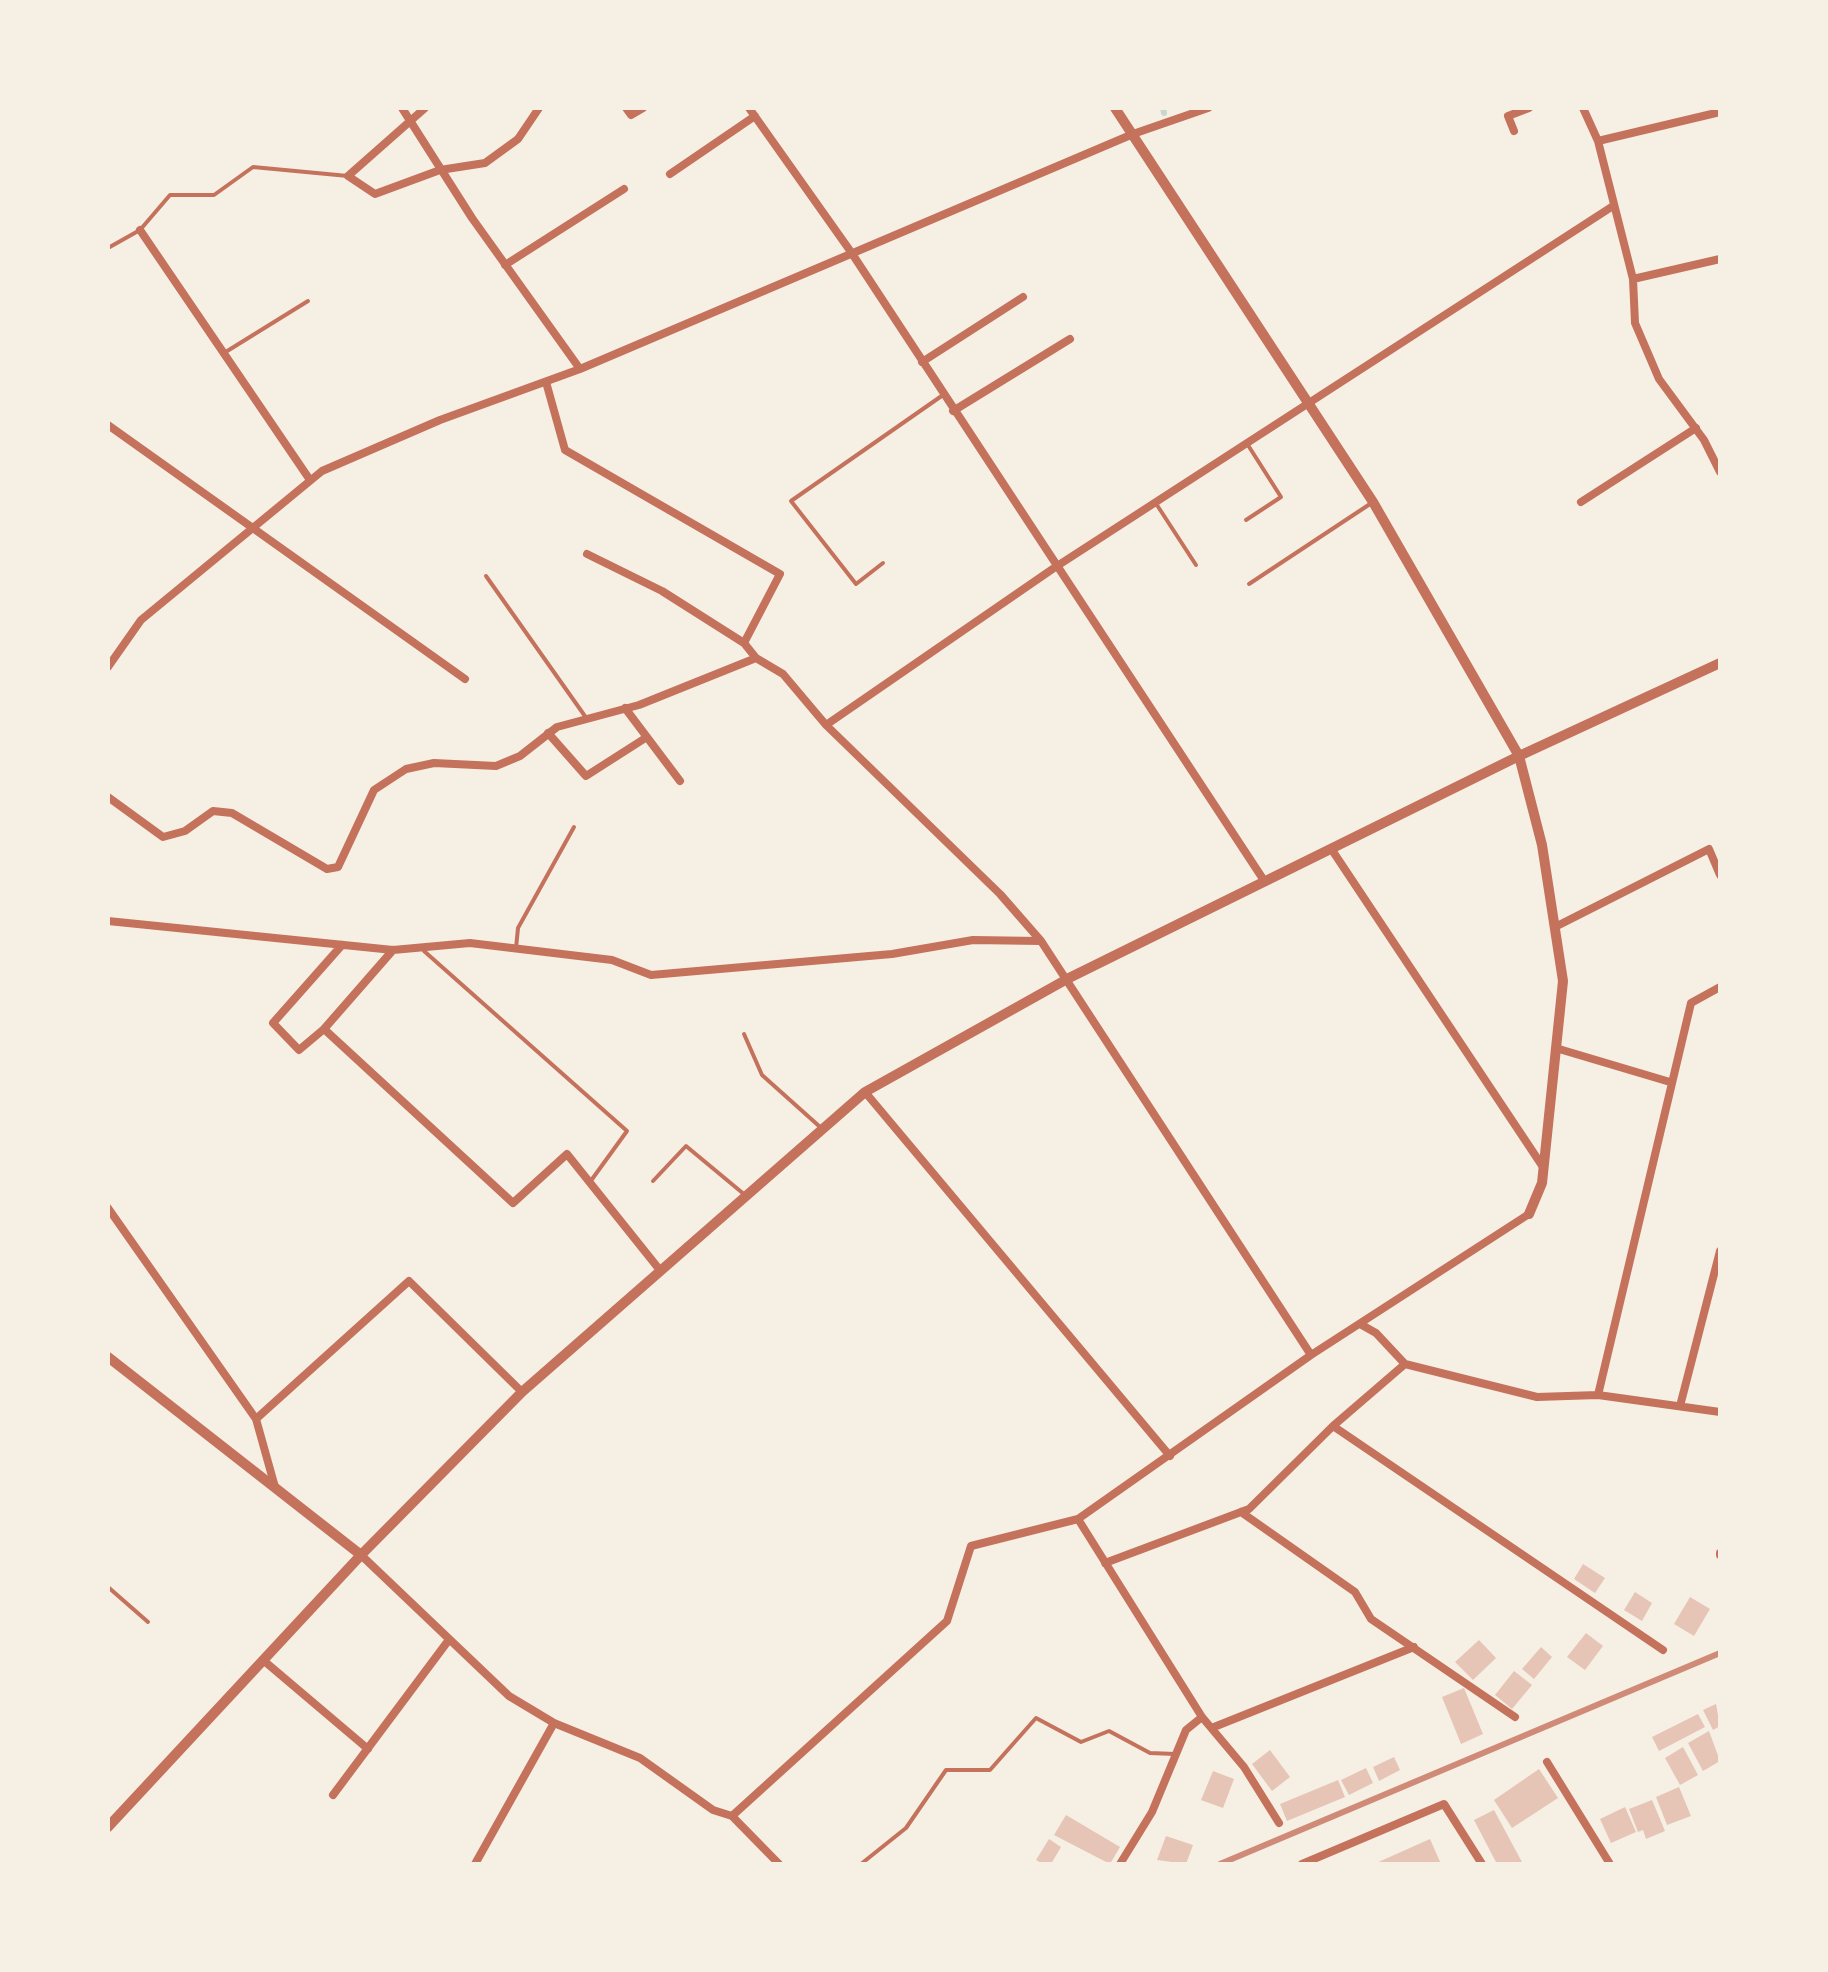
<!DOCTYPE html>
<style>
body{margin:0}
#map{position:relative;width:1828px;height:1972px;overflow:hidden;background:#f6efe4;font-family:"Varela Round",sans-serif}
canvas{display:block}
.frame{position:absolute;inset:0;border:110px solid #f6efe4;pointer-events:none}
</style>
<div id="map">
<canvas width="1828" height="1972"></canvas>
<div class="frame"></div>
</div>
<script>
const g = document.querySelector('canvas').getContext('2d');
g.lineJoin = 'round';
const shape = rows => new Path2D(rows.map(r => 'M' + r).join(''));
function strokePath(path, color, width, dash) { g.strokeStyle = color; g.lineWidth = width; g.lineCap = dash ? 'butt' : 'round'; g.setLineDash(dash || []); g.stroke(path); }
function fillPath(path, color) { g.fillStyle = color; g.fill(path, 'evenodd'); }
const stream = shape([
 [1163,108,1164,113]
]);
const building = shape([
 [1583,1564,1605,1578,1595,1593,1574,1579],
 [1635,1592,1652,1603,1642,1621,1624,1610],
 [1690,1597,1710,1609,1694,1636,1674,1624],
 [1586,1633,1603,1646,1585,1670,1567,1657],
 [1479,1640,1496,1658,1473,1680,1455,1662],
 [1541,1647,1552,1657,1534,1679,1522,1669],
 [1514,1671,1532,1685,1512,1709,1495,1695],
 [1464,1688,1483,1734,1461,1744,1442,1697],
 [1716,1704,1720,1726,1713,1730,1703,1710],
 [1698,1714,1705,1727,1659,1751,1652,1737],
 [1709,1731,1720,1761,1703,1771,1688,1743],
 [1683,1747,1698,1775,1680,1785,1665,1758],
 [1270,1750,1290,1777,1272,1791,1252,1764],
 [1394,1757,1400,1770,1379,1781,1373,1767],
 [1366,1768,1373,1783,1349,1795,1341,1780],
 [1539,1769,1558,1798,1512,1828,1494,1800],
 [1213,1771,1234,1779,1223,1808,1201,1800],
 [1338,1780,1345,1797,1287,1821,1280,1804],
 [1679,1787,1691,1816,1667,1825,1656,1797],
 [1652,1800,1665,1831,1646,1839,1643,1830,1638,1832,1629,1809],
 [1625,1807,1636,1832,1611,1843,1600,1819],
 [1494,1810,1523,1864,1497,1864,1474,1820],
 [1066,1815,1120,1847,1110,1864,1054,1835],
 [1166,1836,1193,1845,1186,1864,1157,1860],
 [1049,1839,1061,1847,1051,1864,1043,1864,1036,1860],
 [1430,1839,1441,1864,1374,1864]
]);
const service = shape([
 [108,248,140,230,170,195,214,195,253,167,348,176],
 [224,353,308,301],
 [1155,502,1196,565],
 [1246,520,1281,497,1246,442],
 [883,563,856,584,791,501,943,395],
 [486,576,587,719],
 [1249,584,1370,504],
 [516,948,518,928,574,827],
 [424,951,627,1131,590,1182],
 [744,1034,762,1075,819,1126],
 [653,1181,686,1146,745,1195],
 [108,1587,148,1622],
 [861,1864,906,1828,946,1770,990,1770,1036,1718,1081,1742,1109,1731,1150,1753,1175,1754]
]);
const minor = shape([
 [402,108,472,218,580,369],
 [425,108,348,176,375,194,440,170,485,163,518,139,539,108],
 [626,108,631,115,643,108],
 [749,108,851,252,1265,882],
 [1583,108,1598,141,1633,279,1635,323,1659,379,1704,440,1720,472],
 [1514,131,1508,116,1529,108],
 [1598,141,1720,112],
 [670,174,755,116],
 [140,230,310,480],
 [505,265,624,189],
 [1633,279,1720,259],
 [922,362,1023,297],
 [546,382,565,450,780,574,744,643,756,658,783,674,826,725,1000,894,1041,941,1311,1355],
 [953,411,1070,339],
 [108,425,465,679],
 [1581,502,1696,428],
 [587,554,662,591,744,643],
 [108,667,141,620,322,471,440,420,580,369,1133,134,1208,108],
 [625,708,680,781],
 [826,725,1054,568,1613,206],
 [548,733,586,776,647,737],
 [108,797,163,837,185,831,213,811,232,813,327,869,338,867,374,790,406,769,434,763,496,766,520,756,557,727,639,705,756,658],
 [1332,850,1543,1167],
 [108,921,393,950,470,943,612,960,651,975,892,954,973,940,1040,941],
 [1555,927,1709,849,1720,875],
 [393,950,324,1029,513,1203,567,1154,659,1269],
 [324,1029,299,1050,273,1023,342,945],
 [1559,1049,1670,1082],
 [865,1092,1170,1456],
 [108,1208,256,1419,275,1487],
 [1360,1324,1376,1333,1405,1364,1537,1397,1598,1395,1720,1412],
 [1598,1395,1691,1003,1720,987],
 [1680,1406,1720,1251],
 [256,1419,409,1281,522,1392],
 [1333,1426,1663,1650],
 [1241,1512,1355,1592,1371,1619,1515,1717],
 [1078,1519,1202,1717,1244,1767,1279,1823],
 [361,1555,509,1696,554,1723,640,1758,713,1810,732,1816,947,1621,971,1546,1078,1519,1311,1355,1529,1214],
 [1720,1555,1720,1553],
 [1105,1563,1249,1509,1333,1426,1405,1364],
 [263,1660,368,1749],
 [1214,1727,1414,1647],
 [1547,1762,1610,1864],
 [333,1795,448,1641],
 [732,1816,779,1864],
 [475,1864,554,1723],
 [1120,1864,1152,1812,1186,1730,1202,1717],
 [1302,1864,1444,1804,1482,1864]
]);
const tertiary = shape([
 [1115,108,1373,502,1519,756,1542,845,1563,981,1542,1183,1529,1214],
 [108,1357,361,1555],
 [108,1827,361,1555,522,1392,865,1092,1069,978,1519,756,1720,663]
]);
const rail = shape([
 [1220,1864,1720,1653]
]);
strokePath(stream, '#c9d6d2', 6);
fillPath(building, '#e6c5b7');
strokePath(service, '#c5725c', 4);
strokePath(minor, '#c5725c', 8);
strokePath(tertiary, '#c5725c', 10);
strokePath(rail, '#cf8b77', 6);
</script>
